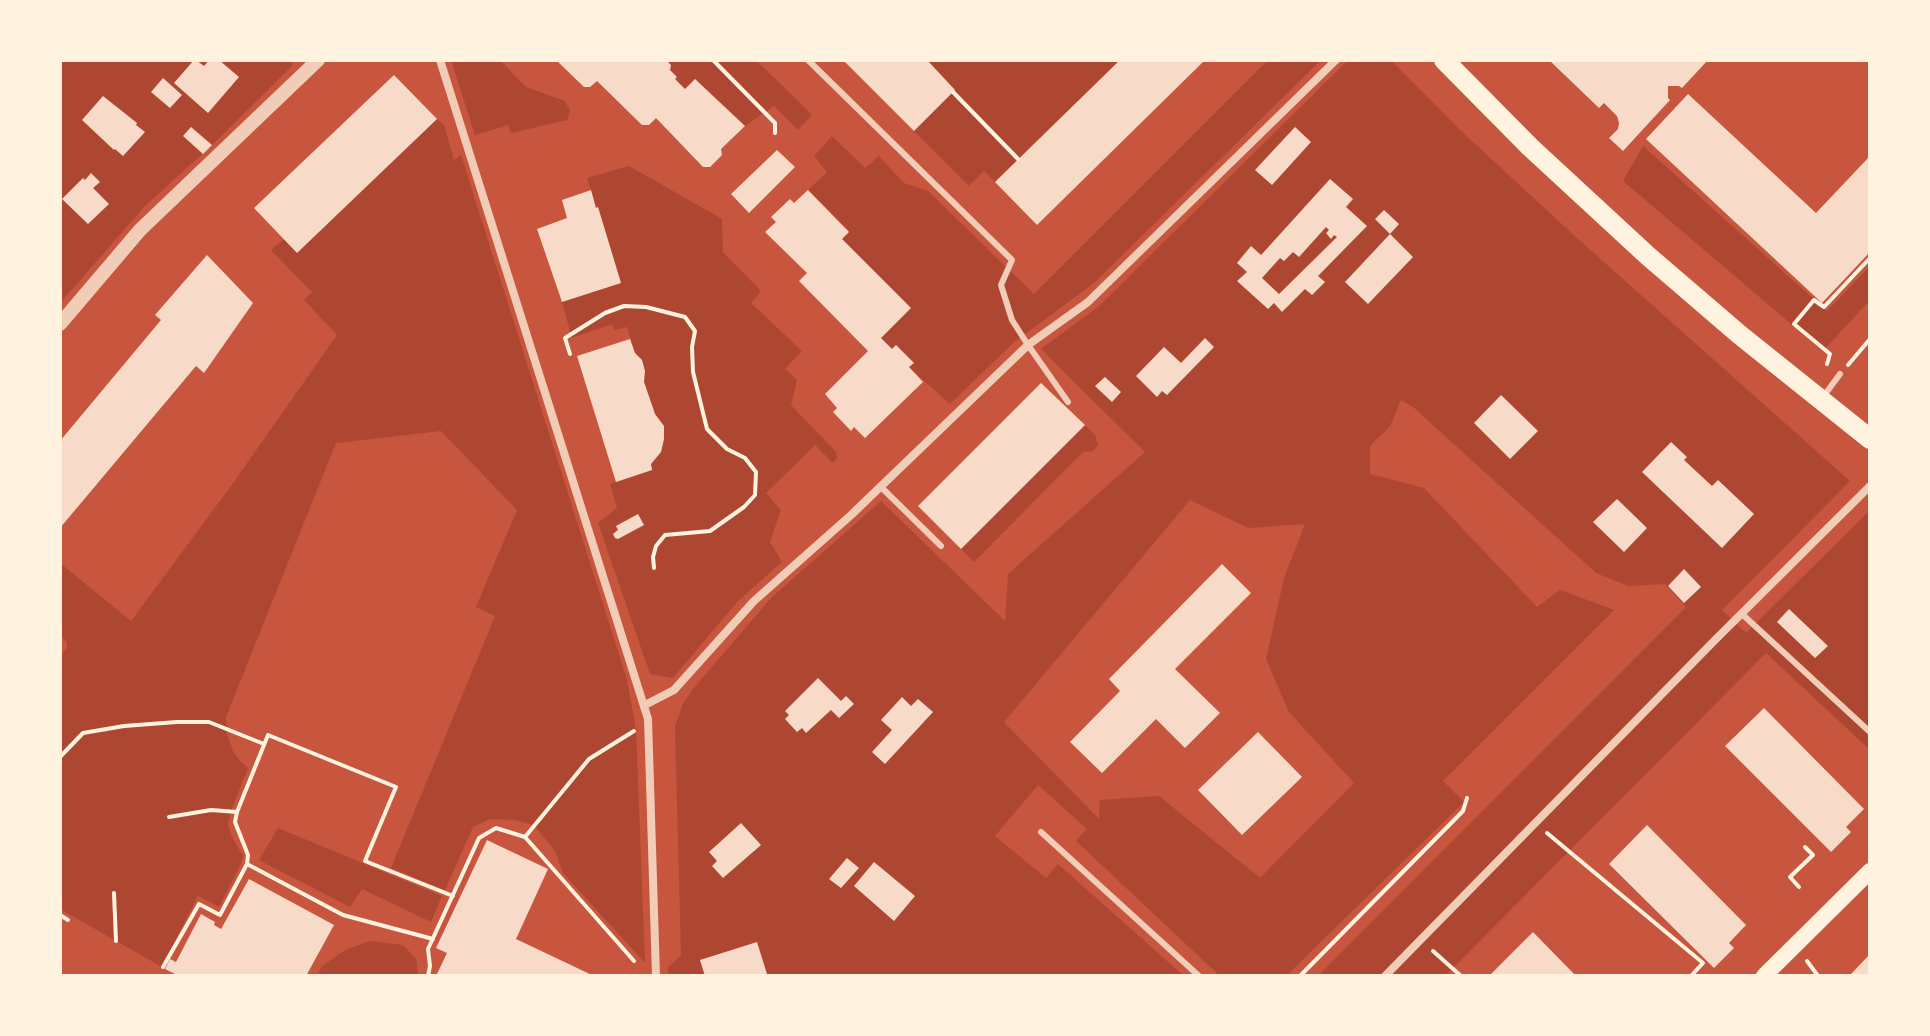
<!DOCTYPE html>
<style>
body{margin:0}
#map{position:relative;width:1930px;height:1036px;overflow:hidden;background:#c8553d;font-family:"Nunito Sans",sans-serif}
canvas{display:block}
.frame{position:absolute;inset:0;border:62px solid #fff3e0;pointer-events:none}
</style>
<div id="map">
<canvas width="1930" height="1036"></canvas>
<div class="frame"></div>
</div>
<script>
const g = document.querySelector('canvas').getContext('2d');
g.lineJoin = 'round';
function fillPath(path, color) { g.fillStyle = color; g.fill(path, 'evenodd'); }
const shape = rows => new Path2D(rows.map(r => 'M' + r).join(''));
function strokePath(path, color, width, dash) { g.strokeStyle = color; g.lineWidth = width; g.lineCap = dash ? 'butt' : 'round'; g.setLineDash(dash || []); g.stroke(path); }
const green = shape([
 [60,60,292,60,292,66,212,145,145,206,60,303],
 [451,60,500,60,526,87,565,101,570,111,567,120,511,133,508,125,475,135],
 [666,60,756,60,812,115,798,130,774,106,745,126,695,79,685,89,675,79,676,77,670,70,671,65],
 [927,60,1120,60,995,182,984,171,969,186,914,131,955,90],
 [1268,60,1321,60,1094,283,1013,343,950,404,909,367,913,362,896,345,892,349,881,338,910,308,842,239,849,231,808,190,827,172,814,156,832,136,865,168,879,156,904,183,928,191,1034,294],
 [1348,60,1391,60,1460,130,1578,239,1850,481,1722,610,1746,633,1870,510,1870,750,1766,653,1445,976,1318,976,1686,607,1665,584,1628,586,1596,573,1413,407,1401,400,1390,426,1370,446,1370,474,1424,488,1537,607,1560,590,1614,610,1443,781,1464,802,1286,976,1220,976,1076,841,1087,829,1038,785,995,836,1046,878,1058,864,1184,976,668,976,668,967,681,956,675,726,683,704,693,689,771,598,881,501,1005,621,1008,574,1145,452,1041,349,1098,307],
 [1190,500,1248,528,1305,524,1284,578,1266,659,1289,712,1354,783,1260,878,1159,796,1100,800,1099,819,1004,722],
 [437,119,444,125,454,160,461,155,627,680,636,730,645,963,563,873,555,851,534,825,515,820,490,819,473,827,445,890,391,868,495,616,476,607,517,510,441,431,336,443,226,717,227,735,233,751,240,761,248,768,231,811,228,825,231,835,243,856,241,864,219,907,198,896,162,967,60,909,60,656,67,648,67,642,60,636,60,563,131,621,231,486,337,335,304,300,312,292,271,250,284,239,298,252],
 [1643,146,1827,311,1870,266,1870,300,1823,351,1623,181],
 [629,166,722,219,723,252,761,291,751,303,802,351,785,369,797,380,791,405,836,452,837,458,833,463,815,445,766,493,781,510,770,542,782,562,738,601,673,678,650,674,598,523,617,508,610,484,652,470,651,464,661,452,664,439,664,426,655,414,644,382,645,371,642,360,635,353,627,327,614,330,612,324,572,338,562,302,621,283,598,207,596,208,587,178],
 [1085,425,1095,435,1098,445,1093,451,1083,452,974,562,961,549],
 [278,828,442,896,431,922,362,889,350,907,259,860],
 [369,941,403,945,416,959,418,976,317,976,322,966,345,950]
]);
const building = shape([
 [194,60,196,60,204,66,209,60,219,60,239,77,208,113,174,83],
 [556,60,666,60,671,65,670,70,677,77,675,79,685,89,695,79,745,126,721,149,722,155,710,167,703,167,656,118,649,125,642,125,597,81,590,87,584,87],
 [843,60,927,60,955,90,914,131],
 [1120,60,1205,60,1037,225,995,182],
 [1549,60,1708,60,1682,88,1679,86,1668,86,1668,98,1670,100,1623,151,1609,138,1618,129,1619,123,1617,116,1604,103,1599,108],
 [394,75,437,119,297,253,254,208],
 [163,78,182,95,170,108,151,92],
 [1688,94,1816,213,1870,156,1870,252,1822,303,1646,139],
 [103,96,137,123,136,125,145,132,123,156,115,149,114,150,82,120],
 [191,127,212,145,203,154,183,136],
 [1295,127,1311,142,1272,185,1255,170],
 [777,150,795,167,749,213,731,194],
 [91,173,100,182,93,188,109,204,88,224,62,199,83,178,85,180],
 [1330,179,1353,199,1346,207,1367,226,1318,276,1325,282,1312,295,1305,289,1282,312,1274,303,1268,309,1237,281,1247,272,1237,263,1251,246,1261,255,1262,254],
 [1326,227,1329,230,1326,233,1331,239,1334,235,1337,237,1279,294,1262,278,1280,258,1284,261,1293,252,1299,257],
 [591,190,596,208,598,207,621,283,562,302,537,229,567,218,562,200],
 [808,190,849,232,842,239,911,308,881,338,892,349,896,345,914,363,909,367,923,382,865,438,854,427,851,431,833,412,837,408,825,394,868,351,799,281,807,273,765,232,776,222,771,217,790,199,794,203],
 [1384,210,1399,224,1390,234,1375,219],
 [1390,234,1413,257,1368,304,1345,282],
 [207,255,253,303,204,373,196,366,60,528,60,441,161,320,155,315],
 [1205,338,1214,347,1167,395,1162,391,1157,397,1136,376,1164,347,1181,363],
 [630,339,635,353,642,360,645,371,644,382,655,414,664,426,664,439,661,452,651,464,652,470,616,482,577,356],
 [1105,377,1121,392,1112,402,1095,386],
 [1041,383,1085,425,961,549,918,506],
 [1501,395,1538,431,1510,459,1474,423],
 [1671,442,1687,457,1684,460,1712,486,1718,480,1754,514,1722,548,1642,472],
 [1617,499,1647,528,1624,552,1593,522],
 [638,514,644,525,618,539,615,538,613,534,618,530,616,526],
 [1222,564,1251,593,1175,669,1220,713,1185,748,1156,719,1102,773,1070,742,1120,691,1109,679],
 [1684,569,1701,587,1684,603,1668,586],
 [1789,609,1828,646,1815,658,1777,622],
 [818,678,841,701,846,696,854,704,839,718,831,710,806,733,802,728,797,732,785,719,789,715,785,711],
 [902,697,911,706,918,699,933,712,885,764,872,752,892,730,881,720],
 [1764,708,1864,809,1846,827,1851,832,1831,852,1725,746],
 [1258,732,1302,777,1242,835,1198,790],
 [741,823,761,845,723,878,712,866,717,861,709,852],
 [1647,825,1746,925,1729,943,1734,948,1714,968,1609,864],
 [487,840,548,869,516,939,594,976,436,976,447,953,436,948],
 [847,858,859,868,841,888,829,879],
 [874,862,915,896,894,921,854,886],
 [249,879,334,925,306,976,179,976,165,969,170,959,176,962,201,914,215,922,214,925,221,929],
 [1533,932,1576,976,1489,976],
 [757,942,767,974,761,976,705,976,700,960],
 [1870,954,1870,976,1853,976,1851,974]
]);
const path = shape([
 [713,60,775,123,775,133],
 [953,92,1018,159],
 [570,354,565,338,605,313,624,306,646,307,685,317,695,331,692,347,693,372,707,429,727,449,745,458,756,472,755,495,744,507,710,531,665,535,656,546,653,557,654,568],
 [1827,364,1830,354,1794,324,1814,300,1824,307,1870,258],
 [1848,365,1870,339],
 [60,757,83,733,124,726,177,722,209,722,264,744],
 [169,817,211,810,237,812],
 [1547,833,1703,963,1691,976],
 [525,837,634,961],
 [247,864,343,915,433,939],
 [1799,887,1790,877,1813,855,1805,847],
 [114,893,116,941],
 [60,915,68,920],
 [1433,951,1461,976],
 [1807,961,1818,976],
 [163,967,199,904,220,915,247,864,248,855,235,822,237,812,268,735,396,787,365,861,453,896],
 [428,976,430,966,428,949,479,838,496,828,525,837,589,759,634,731],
 [1300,976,1463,811,1467,798]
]);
const service = shape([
 [808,60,1012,260,1001,285,1012,320,1028,345,1068,402],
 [1823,397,1840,374],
 [881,487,941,546],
 [1742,614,1870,732],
 [1041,832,1199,976]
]);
const minor = shape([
 [440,60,648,719,656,976],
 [645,705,674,690,754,601,850,516,1028,345,1088,302,1336,60],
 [1385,976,1716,639,1870,486]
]);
const tertiary = shape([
 [60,324,140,230,318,60]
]);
const secondary = shape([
 [1764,976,1870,871]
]);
const primary = shape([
 [1444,60,1530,147,1648,256,1740,335,1870,439]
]);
fillPath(green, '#ae4732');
fillPath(building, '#f7dbc8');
strokePath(path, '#fff3e0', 4);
strokePath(service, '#f1ccb7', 6);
strokePath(minor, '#f1ccb7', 8);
strokePath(tertiary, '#f1ccb7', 14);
strokePath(secondary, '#fff3e0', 16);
strokePath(primary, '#fff3e0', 20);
</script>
